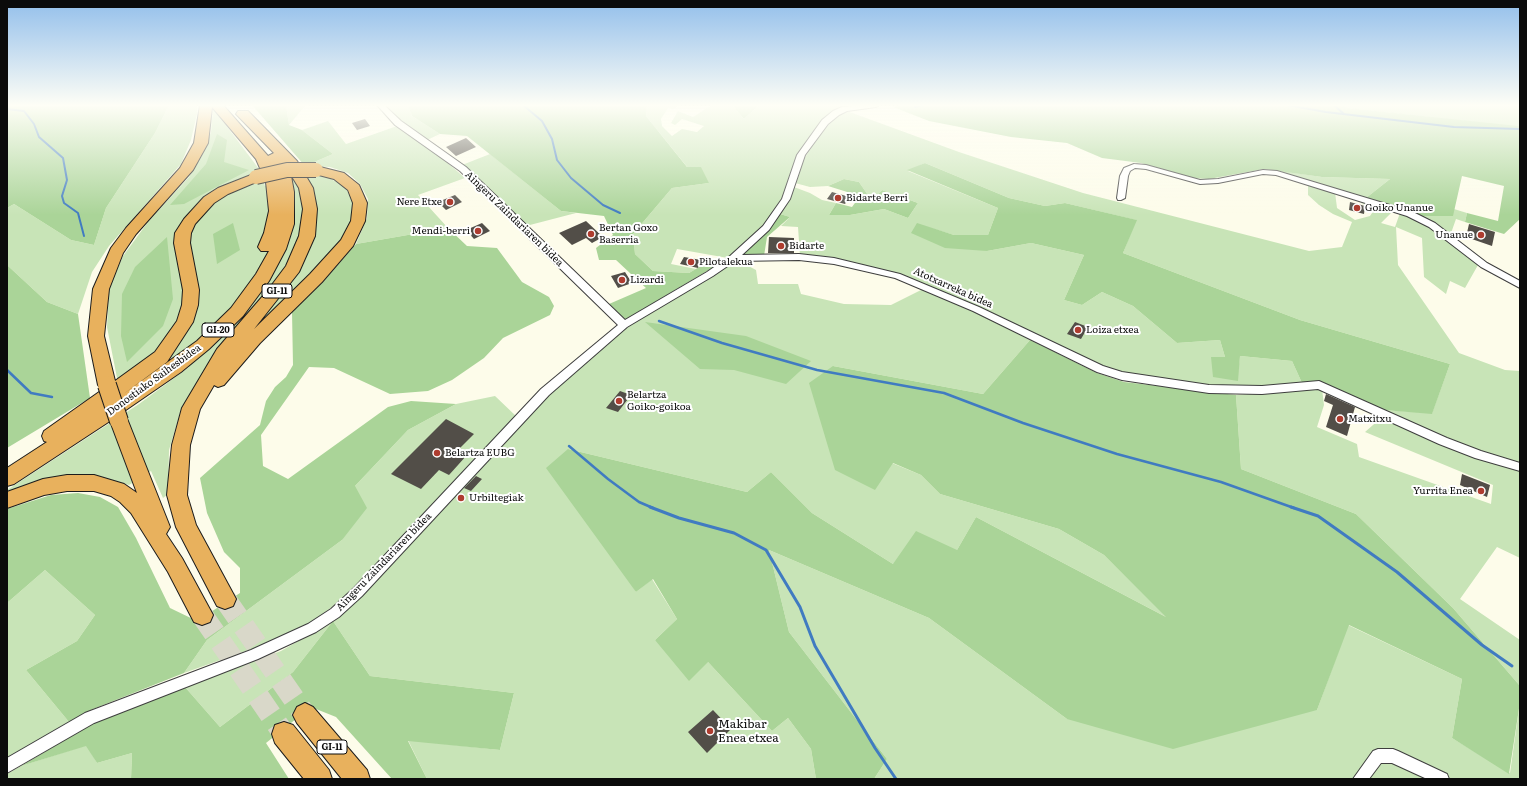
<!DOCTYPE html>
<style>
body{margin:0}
#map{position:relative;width:1527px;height:786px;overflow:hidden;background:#fdfcea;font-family:Literata,serif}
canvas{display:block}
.frame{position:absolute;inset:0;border:8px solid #0b0b0b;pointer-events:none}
</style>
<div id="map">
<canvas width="1527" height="786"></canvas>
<div class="frame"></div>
</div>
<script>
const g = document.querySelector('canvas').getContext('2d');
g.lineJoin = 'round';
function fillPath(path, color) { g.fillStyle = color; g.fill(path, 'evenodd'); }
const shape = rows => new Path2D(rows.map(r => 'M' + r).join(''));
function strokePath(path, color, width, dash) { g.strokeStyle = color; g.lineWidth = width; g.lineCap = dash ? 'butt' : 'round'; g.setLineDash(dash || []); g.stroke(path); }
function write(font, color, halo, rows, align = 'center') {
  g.font = font + ' Literata,serif'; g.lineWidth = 4; g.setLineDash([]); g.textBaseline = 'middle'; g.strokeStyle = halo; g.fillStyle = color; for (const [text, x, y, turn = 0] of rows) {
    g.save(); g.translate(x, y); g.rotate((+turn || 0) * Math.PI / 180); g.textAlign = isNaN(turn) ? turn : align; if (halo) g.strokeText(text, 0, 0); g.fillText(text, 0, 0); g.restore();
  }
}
const green = shape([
 [169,105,197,105,197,114,191,140,181,164,109,246,92,272,78,314,47,302,7,265,7,208,14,204,71,240,94,245,106,208,155,133],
 [286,105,310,105,305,106,289,125],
 [385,105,408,105,412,116,440,134,427,140,392,115],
 [647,105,680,105,673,109,668,108,661,119,662,126,672,136,682,129,697,132,704,126,682,119,675,125,671,123,678,111,693,117,712,105,732,105,744,119,759,105,757,105,867,105,847,107,834,113,799,158,784,199,765,226,728,258,677,249,671,264,696,269,689,273,653,271,635,254,633,234,672,188,709,183,688,168,646,116],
 [1344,105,1520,105,1520,127,1347,108],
 [213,108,259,169,265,186,309,173,325,176,343,185,351,196,354,209,349,227,340,244,238,347,216,352,191,392,180,413,169,450,168,494,163,498,151,471,129,485,99,476,72,476,7,494,7,490,139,404,189,367,156,350,139,368,118,383,107,327,109,288,123,256,148,222,189,177,203,154,211,132],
 [847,111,959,152,1083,193,1309,251,1342,247,1352,222,1333,214,1319,205,1308,195,1308,184,1335,192,1337,208,1355,220,1370,216,1374,210,1358,201,1360,199,1393,211,1381,223,1395,227,1400,213,1428,226,1478,265,1465,288,1450,281,1446,294,1424,277,1422,238,1396,227,1398,265,1459,353,1505,370,1520,371,1520,464,1485,454,1411,423,1384,410,1432,413,1450,364,1300,320,1123,253,1136,220,1065,203,1045,206,1009,198,925,163,908,171,998,208,988,235,954,235,917,224,987,251,1031,243,1084,255,1064,300,1082,305,1102,292,1133,306,1177,343,1220,340,1225,357,1237,380,1240,356,1292,361,1302,383,1260,386,1204,386,1121,374,898,275,837,259,800,256,798,227,781,226,790,217,780,214,794,187,810,193,822,200,836,203,829,215,850,215,884,209,908,218,918,203,882,190,872,201,859,182,844,179,828,186,810,187,795,183,799,166,821,133,838,115],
 [328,121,346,144,397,126,442,158,465,178,418,195,448,228,356,244,367,218,368,199,360,184,348,173,330,167,305,166,333,154,302,130],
 [490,154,561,211,576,213,526,226,462,165],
 [1275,170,1322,177,1390,179,1366,198],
 [1454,209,1467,213,1465,222,1456,219,1450,236,1422,216,1452,216],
 [739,261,756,270,758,284,798,284,801,294,844,304,891,305,923,289,974,311,1030,340,983,394,833,366,892,463,921,475,940,494,1059,529,1104,555,1168,618,976,517,957,550,893,564,812,513,771,472,747,492,568,449,636,592,652,579,677,619,655,640,708,662,772,731,788,718,811,749,816,779,427,779,408,740,500,750,514,693,370,676,333,621,293,672,220,727,185,687,281,651,333,621,359,599,494,450,563,380,627,326,728,263],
 [1322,389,1324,405,1317,427,1357,444,1359,457,1491,504,1493,485,1365,432,1381,418,1505,467,1520,470,1520,558,1497,547,1460,599,1520,640,1520,686,1453,608,1356,514,1241,469,1236,395],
 [495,396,517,417,353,591,316,619,282,638,184,673,207,640,342,540,355,486,408,430,456,404],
 [769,550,929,618,1067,719,1317,710,1348,625,1462,679,1452,738,1510,773,1520,702,1520,779,874,779,887,759,789,632],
 [45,570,95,615,77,641,26,670,69,722,7,758,7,603],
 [87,745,97,763,132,753,131,779,7,779,7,774,21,766]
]);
const forest = shape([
 [7,105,169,105,155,133,106,208,94,245,71,240,14,204,7,208],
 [252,105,286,105,289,125,302,130,333,154,305,166],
 [408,105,647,105,646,116,687,167,701,167,709,183,672,188,633,234,635,254,653,271,689,273,711,260,722,262,625,320,609,304,646,288,616,260,599,260,596,248,613,235,604,216,561,211,467,136,440,134,412,116],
 [732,105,759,105,744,119],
 [900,105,1344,105,1347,108,1518,126,1520,127,1520,219,1504,234,1465,222,1467,213,1498,221,1504,186,1462,176,1453,216,1422,216,1366,198,1390,179,1322,177,1264,169,1209,179,1190,178,1141,163,1102,158,1067,143,1011,137,929,121,893,107],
 [217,134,227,140,224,162,249,170,184,204,170,205,206,164],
 [925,163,1009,198,1045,206,1065,203,1137,220,1123,253,1300,320,1450,364,1432,414,1384,410,1320,382,1302,383,1292,361,1240,356,1238,381,1213,377,1211,357,1225,357,1220,340,1177,343,1133,306,1102,292,1082,305,1064,300,1084,255,1031,243,987,251,945,248,911,233,917,223,954,235,988,235,998,208,907,170],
 [844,179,859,182,872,201,882,190,918,203,908,218,884,209,850,215,829,215,836,203,852,207,860,196,828,186],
 [780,214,790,217,767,237,764,256,738,256,769,228],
 [233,223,240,250,217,264,213,234],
 [448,228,467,246,497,248,522,282,549,297,554,306,550,315,503,338,484,358,452,380,428,391,390,394,334,368,309,367,261,435,263,466,288,479,388,407,411,401,456,404,408,430,355,486,367,508,342,540,207,640,184,673,93,709,69,722,26,670,77,641,95,615,45,570,7,603,7,509,51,495,78,493,100,497,118,507,136,538,170,608,197,621,240,593,240,568,224,552,207,513,200,478,260,425,266,401,275,387,286,377,293,365,292,312,324,281,356,244],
 [167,237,173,299,163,326,127,362,121,336,122,294,135,267],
 [7,265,47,302,78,314,90,398,7,448],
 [645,322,746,336,811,361,786,384,734,370,700,369],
 [1030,340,1097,373,1124,382,1236,395,1241,469,1356,514,1453,608,1520,686,1520,702,1509,774,1452,738,1462,679,1349,625,1317,710,1173,749,1067,719,929,618,769,550,789,632,887,759,874,779,816,779,811,749,788,718,772,731,708,662,689,681,655,640,677,619,653,579,636,592,546,468,568,449,747,492,771,472,812,513,893,564,916,531,957,550,976,517,1166,617,1104,555,1059,529,940,494,921,475,893,463,875,490,835,470,809,383,833,366,983,394],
 [333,621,370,676,514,693,500,750,408,741,427,779,392,779,336,717,311,707,266,743,289,779,131,779,132,753,97,763,86,746,21,766,92,724,185,687,220,727,293,672]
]);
const streamFar2 = shape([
 [523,105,542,121,552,139,557,160,571,178,603,205,620,213],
 [1287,105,1326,112,1454,127,1520,129],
 [1334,105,1344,114],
 [915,107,923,105],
 [7,109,24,111,34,124,39,137,63,158,67,180,62,196,64,203,78,213,84,236]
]);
const streamFar1 = shape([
 [659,321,722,343,817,370,944,393,1023,423,1117,454,1221,482,1294,508],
 [7,370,31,393,52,397],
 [569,446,608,479,639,502,653,508]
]);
const stream = shape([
 [650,507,679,518,734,533,766,550,800,607,815,646,875,748,896,779],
 [1291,507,1318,516,1397,572,1482,645,1512,666]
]);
const building = shape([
 [365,119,370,126,357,130,352,123],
 [466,138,476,147,456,156,446,147],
 [832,192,850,197,845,204,827,199],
 [455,195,462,202,446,210,438,202],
 [1350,202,1365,206,1364,214,1349,210],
 [586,221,603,237,592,243,586,238,572,245,559,233],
 [482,223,490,231,474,239,466,230],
 [1469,224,1495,232,1492,246,1466,237],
 [769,237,794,238,794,253,768,253],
 [684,257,701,260,698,268,680,264],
 [625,272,632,283,618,288,611,276],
 [1075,322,1088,327,1081,339,1067,334],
 [620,391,631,395,618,412,606,408],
 [1326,394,1355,407,1347,436,1326,427,1333,405,1324,401],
 [446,419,474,434,457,451,467,455,449,475,439,470,421,489,391,474],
 [1462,474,1490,485,1487,497,1460,485],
 [476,476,482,479,471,491,464,488],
 [713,710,731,729,707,753,688,732]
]);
const motorwayTunnel = shape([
 [225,599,305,715],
 [202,615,284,734]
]);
const minor = shape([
 [377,105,384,105,401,121,466,167,625,320,707,272,730,256,763,226,782,199,797,155,822,120,833,111,842,107,863,105,879,105,876,107,847,111,839,115,828,124,805,155,790,199,769,230,742,255,799,254,834,258,900,274,979,307,1103,366,1122,372,1209,385,1262,386,1319,381,1447,438,1481,451,1520,463,1520,471,1475,458,1439,444,1318,389,1262,394,1209,393,1122,380,1097,372,973,311,895,278,834,264,799,260,735,261,713,276,627,327,549,395,362,596,339,617,316,632,258,659,94,723,7,773,7,758,85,713,251,650,308,624,331,609,354,588,541,389,618,325,460,171,395,125,377,105],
 [1134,164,1146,165,1200,180,1218,179,1263,170,1277,171,1413,212,1435,223,1487,263,1520,281,1520,288,1481,267,1429,227,1407,216,1276,175,1263,174,1218,183,1200,184,1146,169,1135,168,1130,171,1128,176,1125,198,1121,200,1118,200,1117,198,1120,176,1124,168,1134,164],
 [1378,749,1393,749,1398,751,1447,774,1449,779,1427,779,1392,763,1381,763,1369,779,1353,779,1373,751,1378,749]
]);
const motorway = shape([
 [200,105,223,105,268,156,274,153,236,114,238,111,248,111,297,161,313,188,317,209,315,236,299,272,254,329,310,274,341,240,351,221,353,203,348,190,334,179,311,173,309,170,311,167,316,166,344,173,359,185,367,203,365,221,353,246,322,282,260,343,224,385,218,387,214,385,200,409,190,445,187,495,196,525,236,599,233,606,225,609,217,606,176,527,167,495,172,445,182,408,217,349,268,290,286,266,299,236,303,209,299,188,285,165,291,176,294,192,294,224,286,249,269,281,243,316,209,349,181,372,120,414,126,416,128,421,170,527,166,534,182,558,213,615,210,622,202,625,194,622,168,572,131,513,120,502,111,496,94,491,67,491,44,495,7,508,7,492,43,479,67,475,94,475,124,484,137,493,110,421,14,484,7,486,7,468,47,442,44,441,42,436,44,431,102,390,98,385,88,336,93,289,111,248,126,228,180,168,194,143,200,105],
 [212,107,256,159,266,182,269,211,264,233,258,247,261,251,269,251,256,274,231,308,197,341,122,395,167,362,193,322,198,305,199,290,190,243,191,233,195,224,214,203,228,194,261,180,263,177,261,174,256,173,218,188,204,197,184,219,175,233,174,243,183,290,182,305,177,321,155,352,115,381,104,336,109,289,123,253,136,234,193,170,208,143,212,107],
 [305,703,313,707,367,770,370,779,342,779,297,723,293,715,297,707,305,703],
 [284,722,293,725,329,770,332,779,304,779,275,743,272,734,275,725,284,722]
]);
const motorwayBridgeFar1 = shape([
 [256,177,287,170,316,170]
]);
const motorwayBridge = shape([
 [107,385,119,421]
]);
const markers = [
 [838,198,4,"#ae3c2f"],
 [450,202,4,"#ae3c2f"],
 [1357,208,4,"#ae3c2f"],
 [478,231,4,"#ae3c2f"],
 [591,234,4,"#ae3c2f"],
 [1481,235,4,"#ae3c2f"],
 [781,246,4,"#ae3c2f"],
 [691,262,4,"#ae3c2f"],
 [622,280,4,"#ae3c2f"],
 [1078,330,4,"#ae3c2f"],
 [619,401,4,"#ae3c2f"],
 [1340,419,4,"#ae3c2f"],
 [437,453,4,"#ae3c2f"],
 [1481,491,4,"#ae3c2f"],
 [461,498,4,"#ae3c2f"],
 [710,731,4,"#ae3c2f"]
];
const shields = [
 [277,291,30],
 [218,330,32],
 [332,747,30]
];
const shieldNames = [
 ["GI-11",277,291],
 ["GI-20",218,330],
 ["GI-11",332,747]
];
const poiNames = [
 ["Bidarte Berri",846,198],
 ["Nere Etxe",442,202,"right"],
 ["Goiko Unanue",1365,208],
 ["Bertan Goxo",599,228],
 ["Baserria",599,240],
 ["Mendi-berri",470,231,"right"],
 ["Unanue",1473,235,"right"],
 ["Bidarte",789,246],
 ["Pilotalekua",699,262],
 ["Lizardi",630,280],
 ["Loiza etxea",1086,330],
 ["Belartza",627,395],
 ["Goiko-goikoa",627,407],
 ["Matxitxu",1348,419],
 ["Belartza EUBG",445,453],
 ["Yurrita Enea",1473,491,"right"],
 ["Urbiltegiak",469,498]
];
const streetNames = [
 ["Aingeru Zaindariaren bidea",514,219,44],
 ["Atotxarreka bidea",953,288,24],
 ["Donostiako Saihesbidea",154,380,-36],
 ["Aingeru Zaindariaren bidea",384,562,-46]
];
const nearPoinames = [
 ["Makibar",718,724],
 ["Enea etxea",718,738]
];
fillPath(green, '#c8e4b7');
fillPath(forest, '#aad498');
strokePath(streamFar2, '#407bc1', 2);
strokePath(streamFar1, '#407bc1', 2.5);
strokePath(stream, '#407bc1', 3);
fillPath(building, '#524e48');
strokePath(motorwayTunnel, '#d9d8c9', 22, [22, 11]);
strokePath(minor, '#3e3e3e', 2);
strokePath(motorway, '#1c1c1c', 2);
fillPath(minor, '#fff');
fillPath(motorway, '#e8b15d');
strokePath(motorwayBridgeFar1, '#1c1c1c', 16, []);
strokePath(motorwayBridge, '#1c1c1c', 20, []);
strokePath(motorwayBridgeFar1, '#e8b15d', 14);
strokePath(motorwayBridge, '#e8b15d', 18);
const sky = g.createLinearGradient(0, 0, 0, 215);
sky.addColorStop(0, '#93bfeb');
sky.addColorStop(0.49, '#fefef6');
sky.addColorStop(1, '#fefef600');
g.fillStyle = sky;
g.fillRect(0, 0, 1527, 215);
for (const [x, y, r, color] of markers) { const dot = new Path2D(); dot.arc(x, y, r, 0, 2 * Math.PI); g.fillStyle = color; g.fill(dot); strokePath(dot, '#fff', 1.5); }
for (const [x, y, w] of shields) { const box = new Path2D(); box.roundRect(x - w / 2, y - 7, w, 14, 3); g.fillStyle = '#fff'; g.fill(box); strokePath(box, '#0b0b0b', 1); }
write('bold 9px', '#0b0b0b', null, shieldNames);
write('10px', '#0b0b0b', '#fff', poiNames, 'left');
write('10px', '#0b0b0b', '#fff', streetNames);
write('12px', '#0b0b0b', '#fff', nearPoinames, 'left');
</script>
